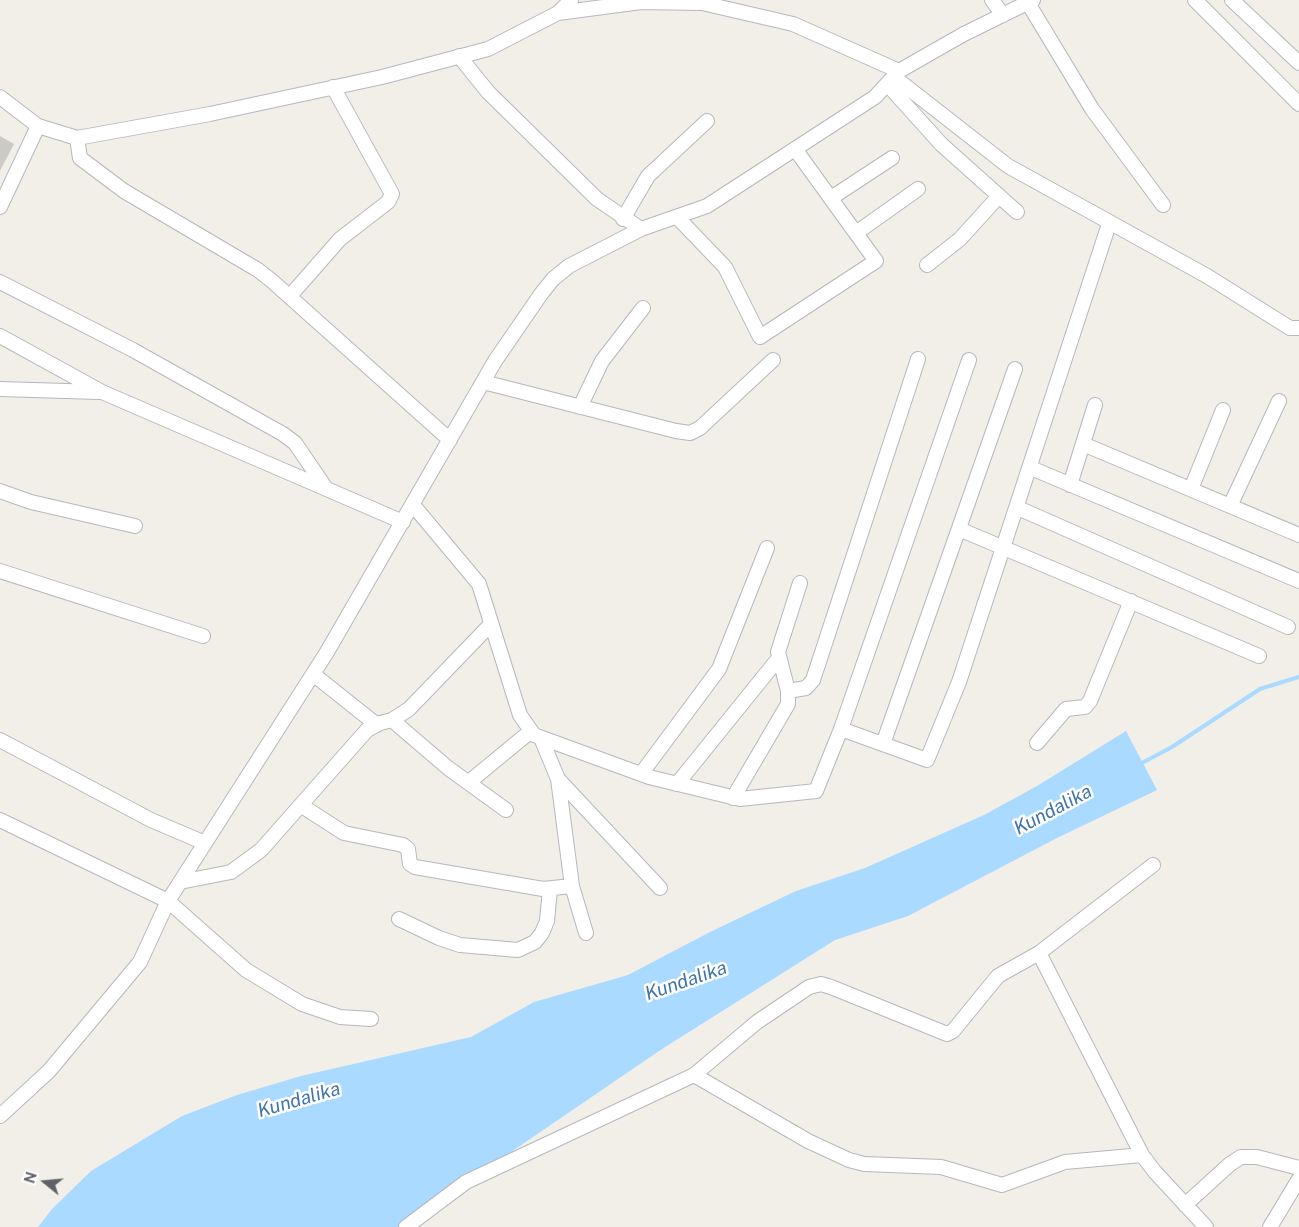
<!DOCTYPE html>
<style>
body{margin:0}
#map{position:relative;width:1299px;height:1227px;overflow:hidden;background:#f1efe8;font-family:"Public Sans",sans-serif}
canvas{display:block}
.north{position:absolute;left:20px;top:1157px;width:50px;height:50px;-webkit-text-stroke:4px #fff;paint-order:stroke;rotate:287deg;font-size:14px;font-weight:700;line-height:20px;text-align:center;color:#5f6368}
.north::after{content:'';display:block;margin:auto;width:18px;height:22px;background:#5f6368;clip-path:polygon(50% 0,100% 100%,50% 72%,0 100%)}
</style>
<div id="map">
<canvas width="1299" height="1227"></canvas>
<div class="north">N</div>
</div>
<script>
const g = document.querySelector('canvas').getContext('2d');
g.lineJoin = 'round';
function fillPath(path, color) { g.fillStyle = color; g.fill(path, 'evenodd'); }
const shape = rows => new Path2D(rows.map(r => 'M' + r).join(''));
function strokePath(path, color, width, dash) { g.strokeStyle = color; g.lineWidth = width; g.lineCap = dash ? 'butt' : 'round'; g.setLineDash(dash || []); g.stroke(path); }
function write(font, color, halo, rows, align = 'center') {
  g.font = font + ' "Public Sans",sans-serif'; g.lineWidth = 5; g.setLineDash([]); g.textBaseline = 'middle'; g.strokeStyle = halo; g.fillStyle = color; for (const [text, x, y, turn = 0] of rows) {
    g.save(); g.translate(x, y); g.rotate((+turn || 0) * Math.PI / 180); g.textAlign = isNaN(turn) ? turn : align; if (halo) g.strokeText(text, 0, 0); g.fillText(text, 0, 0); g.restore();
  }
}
const water = shape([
 [1126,731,1157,790,1055,839,908,916,835,940,662,1049,401,1227,38,1227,52,1209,91,1171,182,1116,237,1095,301,1076,471,1037,534,1002,628,975,710,932,796,891,865,868,984,815,1037,786]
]);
const stream = shape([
 [1140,764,1172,747,1260,689,1299,677]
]);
const building = shape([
 [0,136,14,144,0,171]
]);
const minor = shape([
 [992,0,1003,15],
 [1195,0,1299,104],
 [1232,0,1299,63],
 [1028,3,1092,109,1163,205],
 [558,13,641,2,702,3,793,24,899,71,964,34,1033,0],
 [459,56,488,92,597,199,641,229],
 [894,77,1008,166,1207,276,1290,328,1299,328],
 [887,84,941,144,1017,212],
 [0,97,38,126,77,138,210,114,382,77,488,49,558,13,571,0],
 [77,138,80,158,124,191,258,270,272,281,450,440],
 [831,198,892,158],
 [0,207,38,126],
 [677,217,725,267,760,337,876,261,795,149],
 [623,219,648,176,707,121],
 [856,233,918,189],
 [927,265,960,239,999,196],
 [0,282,133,350,283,434,295,443,325,487],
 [290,296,340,239,388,202,392,194,333,87],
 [0,336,102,392,403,522],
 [483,382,676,431,690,433,700,428,773,360],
 [0,389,99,392],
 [580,407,602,361,643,308],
 [1083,444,1299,535],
 [1031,468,1299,581],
 [1070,485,1095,405],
 [1191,489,1223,410],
 [0,491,31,502,135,526],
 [413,505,479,584,520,715,534,735,649,777,740,799,816,791,841,729,927,760,959,682,1109,224],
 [1230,506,1279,401],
 [1018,508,1288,627],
 [959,529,1259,656],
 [0,571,203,636],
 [313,674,377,725],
 [788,691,806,688,813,680,918,359],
 [392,720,448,768,506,810],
 [841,729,969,360],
 [541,738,558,779,660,888],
 [0,740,151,820,205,843],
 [1037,743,1066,709,1085,707,1090,701,1131,601],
 [883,744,1015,369],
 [641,774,719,669,767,548],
 [558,779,572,886,586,933],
 [469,782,531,731],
 [677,784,778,659],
 [733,798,788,704,788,691,778,652,800,583],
 [302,806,344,833,403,845,408,849,410,864,415,867,543,889,572,886],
 [0,820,168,901,246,970,302,1004,340,1017,371,1019],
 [180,882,231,872,261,850,367,730,380,723,392,720,409,709,491,624],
 [399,919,439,938,460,945,518,950,535,942,542,933,547,921,550,889],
 [1039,953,1142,1155,1155,1172,1206,1227],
 [694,1075,808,1141,849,1160,864,1164,941,1167,1002,1185,1065,1162,1142,1155],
 [0,1116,49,1071,140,962,168,901,327,652,495,361,541,294,553,279,569,266,641,229,707,206,875,97,899,71],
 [1185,1205,1230,1164,1241,1157,1257,1157,1299,1168],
 [406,1227,466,1182,694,1075,757,1022,809,987,821,984,831,987,947,1034,953,1031,998,976,1039,953,1153,865],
 [1270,1227,1299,1179]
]);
const waterNames = [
 ["Kundalika",1053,810,-28],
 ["Kundalika",686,981,-19],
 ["Kundalika",299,1100,-16]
];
fillPath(water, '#aadaff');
strokePath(stream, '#aadaff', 4);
fillPath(building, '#cccac5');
strokePath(minor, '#b5b8bc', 16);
strokePath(minor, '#fff', 14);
write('italic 19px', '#4174aa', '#fff', waterNames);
</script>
